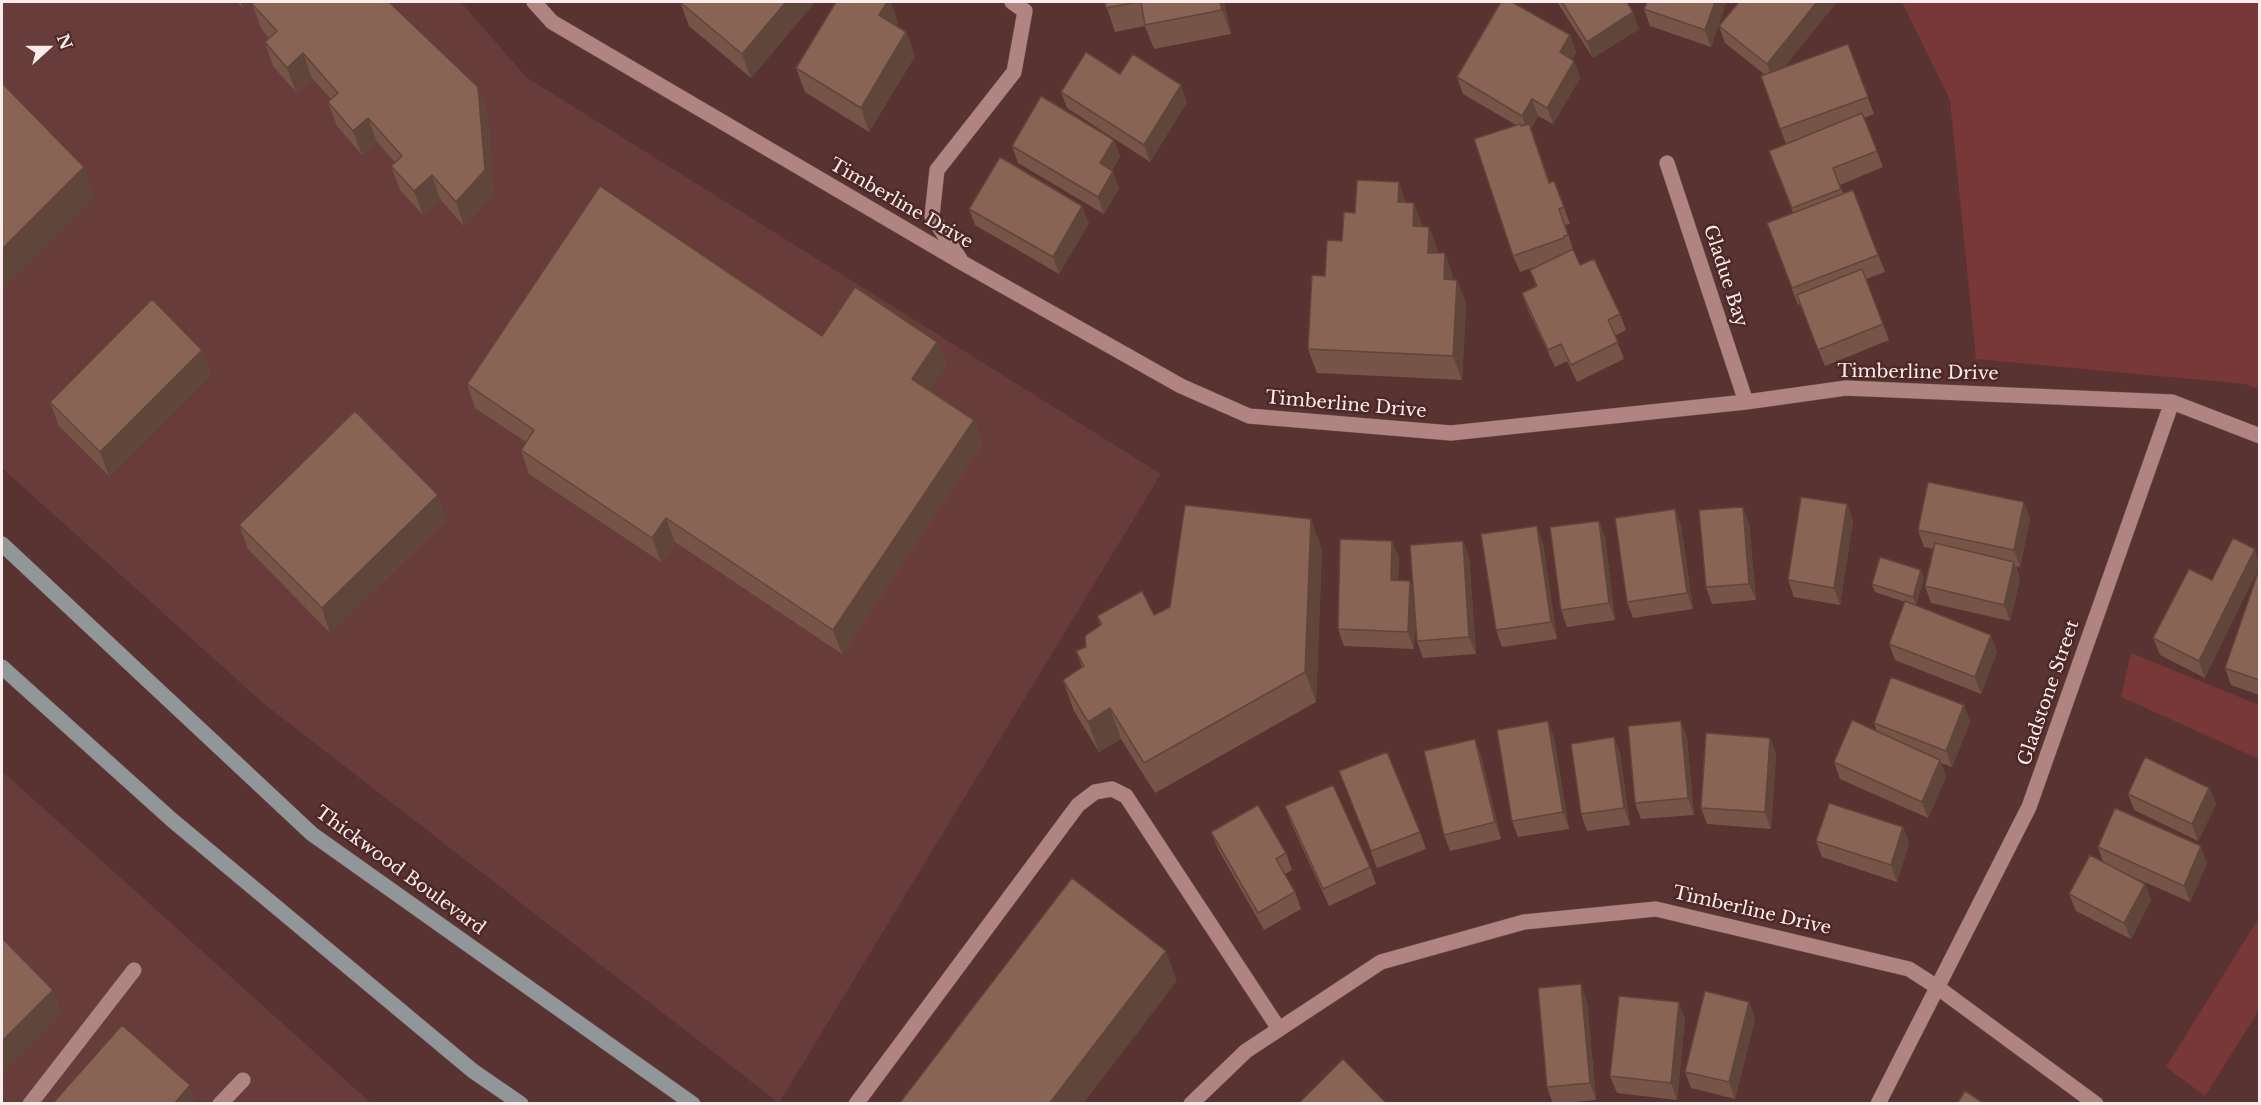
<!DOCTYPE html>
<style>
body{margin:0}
#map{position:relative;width:2261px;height:1105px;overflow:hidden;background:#583331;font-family:"Libre Baskerville",serif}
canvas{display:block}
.frame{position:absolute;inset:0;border:3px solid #fcedec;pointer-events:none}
.north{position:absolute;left:18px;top:18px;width:60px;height:60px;-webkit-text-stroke:4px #4d2827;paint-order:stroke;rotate:69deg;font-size:16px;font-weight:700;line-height:24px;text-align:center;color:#fcedec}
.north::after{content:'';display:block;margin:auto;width:21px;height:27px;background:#fcedec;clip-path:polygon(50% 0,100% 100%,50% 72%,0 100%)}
</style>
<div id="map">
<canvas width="2261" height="1105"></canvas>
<div class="frame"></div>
<div class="north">N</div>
</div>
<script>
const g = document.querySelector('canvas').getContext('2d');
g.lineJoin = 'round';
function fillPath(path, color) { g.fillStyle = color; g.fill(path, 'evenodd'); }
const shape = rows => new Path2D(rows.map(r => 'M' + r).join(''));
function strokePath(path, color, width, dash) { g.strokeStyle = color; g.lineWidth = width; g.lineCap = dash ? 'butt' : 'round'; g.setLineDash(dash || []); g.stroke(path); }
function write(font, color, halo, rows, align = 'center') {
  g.font = font + ' "Libre Baskerville",serif'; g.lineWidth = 5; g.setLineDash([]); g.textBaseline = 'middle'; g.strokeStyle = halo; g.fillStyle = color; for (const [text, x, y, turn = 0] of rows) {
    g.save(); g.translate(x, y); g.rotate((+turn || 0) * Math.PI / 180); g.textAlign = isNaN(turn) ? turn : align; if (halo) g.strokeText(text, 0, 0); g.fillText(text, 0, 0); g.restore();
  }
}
const built = shape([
 [2,2,461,2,526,77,1161,474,779,1103,263,703,2,468],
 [2,771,371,1103,2,1103]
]);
const green = shape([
 [1902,2,2259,2,2259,389,2245,384,1976,359,1950,100],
 [2131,653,2259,705,2259,759,2121,697],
 [2259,918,2259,1010,2205,1096,2166,1067]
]);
const service = shape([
 [30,1104,134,970],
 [220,1104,243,1080],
 [856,1104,1078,805,1095,792,1112,789,1126,796,1279,1029]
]);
const minor = shape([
 [534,2,552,22,961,262,1181,386,1249,416,1451,433,1746,402,1846,388,2172,402,2260,436],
 [1667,163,1746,402],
 [960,259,932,216,937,170,1014,72,1025,11,1012,2],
 [1191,1104,1246,1051,1381,962,1524,922,1656,909,1909,969,1937,987,2096,1104],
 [1878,1104,2029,807,2172,402]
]);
const secondary = shape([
 [2,544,312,834,693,1104],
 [2,667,172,820,473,1071,521,1104]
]);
const wall = shape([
 [237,2,249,2,243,8],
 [680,2,815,2,751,78,689,26],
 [1105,2,1224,2,1231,34,1154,49,1145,26,1115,32],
 [1557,2,1627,2,1639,29,1593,58],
 [1647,2,1726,2,1711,47,1650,26,1644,9],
 [1836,3,1784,67,1848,44,1874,114,1864,118,1883,167,1840,185,1843,193,1853,190,1885,272,1866,279,1889,340,1825,366,1800,304,1798,305,1767,223,1793,213,1769,151,1786,144,1761,76,1764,74,1725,43,1719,26],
 [252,4,478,87,487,111,494,194,464,226,440,199,423,215,400,190,391,166,395,162,377,142,362,155,337,126,328,102,331,99,312,78,296,92,273,66,265,42,269,38,261,28],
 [898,22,896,25,906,32,915,56,869,132,805,92,796,68],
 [1570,35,1576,52,1572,59,1574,61,1580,78,1553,124,1538,116,1531,128,1550,183,1554,181,1570,224,1565,225,1574,252,1580,265,1620,314,1626,330,1615,336,1624,359,1577,382,1567,361,1555,367,1528,310,1522,293,1536,286,1530,270,1534,267,1520,272,1513,256,1516,125,1463,94,1457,77],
 [1061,92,1187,102,1150,162,1067,108],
 [1114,140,1120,156,1112,171,1119,188,1104,214,1018,163,1012,146],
 [1406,202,1423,227,1429,227,1438,251,1438,253,1445,253,1453,277,1453,280,1457,280,1466,304,1462,380,1317,373,1308,349,1325,276,1355,213],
 [969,209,1089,223,1059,274,975,225],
 [822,336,937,342,946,366,929,390,974,420,982,444,842,654,675,542,661,562,529,474,521,450,526,442,475,408,467,384],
 [202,350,211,374,109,476,59,426,50,402],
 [1847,504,1853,521,1840,605,1794,597,1788,580],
 [1743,507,1749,524,1756,600,1712,604,1706,587],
 [446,519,330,633,248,549,239,525],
 [2030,519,2020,567,2016,566,2020,579,2010,621,1931,603,1925,586,1934,549,1924,547,1918,530],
 [1599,521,1605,538,1615,620,1567,627,1561,610],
 [1681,525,1693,609,1633,618,1627,602],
 [1463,541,1469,557,1476,654,1423,658,1417,641,1415,621,1414,649,1344,646,1338,629,1399,557,1398,580,1410,581,1413,589],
 [1543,543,1557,639,1502,647,1496,630],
 [1322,549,1316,702,1155,793,1121,739,1099,752,1074,711,1063,680,1082,667,1076,651,1086,647,1100,625,1097,616,1154,615],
 [2259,570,2259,695,2231,685,2225,668],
 [1924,578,1916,605,1997,652,1981,694,1895,660,1889,644,1905,602,1875,592,1872,584],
 [2212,580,2205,678,2160,655,2153,638],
 [1964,705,1970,722,1952,767,1941,763,1946,777,1928,818,1840,779,1834,762,1877,732,1874,723],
 [1548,721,1554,738,1569,829,1518,837,1512,821],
 [1614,737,1620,754,1630,825,1587,831,1581,814],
 [1687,738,1694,815,1641,819,1635,803],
 [1770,738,1776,754,1771,829,1707,824,1701,808],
 [1475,739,1481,756,1501,839,1450,851,1444,835],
 [1339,771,1420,832,1426,849,1377,868],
 [2209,788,2216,804,2198,841,2134,810,2128,794],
 [1285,806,1370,867,1376,884,1329,906,1291,823],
 [1903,827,1909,843,1897,882,1822,857,1816,841],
 [1211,832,1286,853,1292,870,1285,874,1295,892,1301,909,1264,930,1218,849],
 [2098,847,2207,863,2190,902,2124,873,2145,884,2151,900,2131,939,2076,911,2069,894,2103,862],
 [1587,1001,1596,1100,1553,1104,1547,1087],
 [1749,1002,1755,1019,1735,1099,1691,1088,1685,1072],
 [1685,1019,1677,1100,1617,1093,1610,1076]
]);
const shadedWall = shape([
 [241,2,249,2,243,8],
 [786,2,815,2,751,78,742,54],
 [887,2,891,2,898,22,887,39,879,15],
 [1220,2,1224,2,1231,34,1222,10],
 [1715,2,1726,2,1711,47,1705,30],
 [1817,2,1835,2,1836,3,1773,81,1767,64],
 [1633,12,1639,29,1593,58,1587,42],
 [906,32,915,56,869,132,861,108],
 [1570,35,1576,52,1566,69,1560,52],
 [303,53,312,78,296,92,287,68],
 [1574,61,1580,78,1553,124,1547,108],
 [1181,85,1187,102,1150,162,1144,145],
 [478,87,487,111,494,194,464,226,456,202],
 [1532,99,1538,116,1528,132,1522,116],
 [368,118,377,142,362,155,353,131],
 [1114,140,1120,156,1107,180,1100,163],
 [84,167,95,197,2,290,2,249],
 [1113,171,1119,188,1104,214,1098,197],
 [432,175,440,199,423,215,414,191],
 [1399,182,1407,206,1398,202],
 [1414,203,1423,227,1413,226],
 [1082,206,1089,223,1059,274,1053,257],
 [1429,227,1438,251,1437,277,1428,253],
 [1445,253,1453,277,1452,304,1444,279],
 [1457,280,1466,304,1462,380,1453,356],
 [937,342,946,366,921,403,912,379],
 [202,350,211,374,109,476,100,452],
 [974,420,982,444,842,654,833,630],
 [438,495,446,519,330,633,322,608],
 [2024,502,2030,519,2020,567,2014,550],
 [1847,504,1853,521,1840,605,1834,588],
 [1743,507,1749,524,1756,600,1749,584],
 [1675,509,1681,525,1693,609,1687,593],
 [666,518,675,542,661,562,652,538],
 [1311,519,1322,549,1316,702,1305,672],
 [1599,521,1605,538,1615,620,1609,603],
 [1537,526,1543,543,1557,639,1551,622],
 [1392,541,1399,557,1397,597,1391,580],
 [1463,541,1469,557,1476,654,1469,637],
 [2255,549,2259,562,2259,568,2205,678,2199,661],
 [2014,562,2020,579,2010,621,2004,605],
 [1921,570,1924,578,1916,605,1913,597],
 [1410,581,1416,598,1414,649,1408,632],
 [1991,635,1997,652,1981,694,1975,677],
 [1964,705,1970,722,1952,767,1946,751],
 [1110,708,1121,739,1099,752,1088,722],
 [1548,721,1554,738,1569,829,1563,812],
 [1681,721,1687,738,1694,815,1688,798],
 [1614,737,1620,754,1630,825,1624,808],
 [1770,738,1776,754,1771,829,1765,812],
 [1475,739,1481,756,1501,839,1495,822],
 [1940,760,1946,777,1928,818,1922,802],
 [2209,788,2216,804,2198,841,2192,824],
 [1903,827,1909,843,1897,882,1891,865],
 [2201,846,2207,863,2190,902,2184,886],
 [2145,884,2151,900,2131,939,2124,923],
 [1166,951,1177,981,1083,1104,1049,1104],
 [1581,984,1587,1001,1596,1100,1590,1083],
 [53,990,62,1014,2,1074,2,1041],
 [1679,1002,1685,1019,1677,1100,1671,1083],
 [1749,1002,1755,1019,1735,1099,1729,1082],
 [190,1085,196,1104,174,1104]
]);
const building = shape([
 [255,2,389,2,478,87,485,170,456,202,432,175,414,191,391,166,402,156,368,118,353,131,328,102,338,93,303,53,287,68,265,42,277,31,252,4,255,2],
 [680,2,786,2,742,54,680,2],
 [836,2,887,2,879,15,906,32,861,108,796,68,836,2],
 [1105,2,1137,2,1106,8,1105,2],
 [1141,2,1220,2,1222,10,1145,25,1141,2],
 [1501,2,1512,2,1570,35,1560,52,1574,61,1547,108,1532,99,1522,116,1457,77,1501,2],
 [1562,2,1627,2,1633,12,1587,42,1562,2],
 [1647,2,1715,2,1705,30,1644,9,1647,2],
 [1739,2,1817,2,1767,64,1719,26,1739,2],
 [1848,44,1868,97,1780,129,1761,76,1848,44],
 [1086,52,1120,74,1133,54,1181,85,1144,145,1061,92,1086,52],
 [2,83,84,167,2,249,2,83],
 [1041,96,1114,140,1100,163,1113,171,1098,197,1012,146,1041,96],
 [1862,113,1877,151,1833,168,1841,189,1792,208,1769,151,1862,113],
 [1520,124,1521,126,1529,124,1549,183,1554,181,1564,207,1559,209,1568,235,1564,236,1564,238,1513,256,1474,139,1520,124],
 [1000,157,1082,206,1053,257,969,209,1000,157],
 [1357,180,1399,182,1398,202,1414,203,1413,226,1429,227,1428,253,1445,253,1444,279,1457,280,1453,356,1308,349,1312,275,1325,276,1327,240,1342,241,1344,212,1355,213,1357,180],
 [600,186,822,336,855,287,937,342,912,379,974,420,833,630,666,518,652,538,521,450,534,430,467,384,600,186],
 [1853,190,1878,255,1792,288,1767,223,1853,190],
 [1573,249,1580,265,1594,259,1620,314,1608,320,1618,342,1571,365,1561,344,1548,350,1522,293,1537,286,1530,270,1573,249],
 [1862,269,1883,324,1818,350,1797,295,1862,269],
 [152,299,202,350,100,452,50,402,152,299],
 [355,411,438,495,322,608,239,525,355,411],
 [1928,482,2024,502,2014,550,1918,530,1928,482],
 [1801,497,1847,504,1834,588,1788,580,1801,497],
 [1185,505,1311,519,1305,672,1144,763,1110,708,1088,722,1063,680,1084,666,1076,651,1086,647,1085,636,1102,624,1097,616,1142,591,1154,615,1170,607,1185,505],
 [1743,507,1749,584,1706,587,1699,510,1743,507],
 [1675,509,1687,593,1627,602,1615,518,1675,509],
 [1599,521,1609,603,1561,610,1550,527,1599,521],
 [1537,526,1551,622,1496,630,1481,534,1537,526],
 [2233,538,2255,549,2199,661,2153,638,2189,569,2212,580,2233,538],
 [1340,539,1392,541,1391,580,1410,581,1408,632,1338,629,1340,539],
 [1463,541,1469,637,1417,641,1410,545,1463,541],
 [1935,543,2014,562,2004,605,1925,586,1935,543],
 [1880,557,1921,570,1913,597,1872,584,1880,557],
 [2259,570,2259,680,2225,668,2259,570],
 [1905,601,1991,635,1975,677,1889,644,1905,601],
 [1891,677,1964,705,1946,751,1874,723,1891,677],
 [1852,720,1940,760,1922,802,1834,762,1852,720],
 [1548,721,1563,812,1512,821,1497,730,1548,721],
 [1681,721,1688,798,1635,803,1628,726,1681,721],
 [1706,733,1770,738,1765,812,1701,808,1706,733],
 [1614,737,1624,808,1581,814,1571,744,1614,737],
 [1475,739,1495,822,1444,835,1424,751,1475,739],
 [1387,752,1420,832,1371,851,1339,771,1387,752],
 [2145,757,2209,788,2192,824,2128,794,2145,757],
 [1333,785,1370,867,1323,889,1285,806,1333,785],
 [1829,803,1903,827,1891,865,1816,841,1829,803],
 [1258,805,1286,853,1276,859,1295,892,1258,913,1211,832,1258,805],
 [2115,808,2201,846,2184,886,2098,847,2115,808],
 [2090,855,2145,884,2124,923,2069,894,2090,855],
 [1072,878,1166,951,1049,1104,899,1104,1072,878],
 [2,938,53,990,2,1041,2,938],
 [1581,984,1590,1083,1547,1087,1538,988,1581,984],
 [1705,991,1749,1002,1729,1082,1685,1072,1705,991],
 [1619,996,1679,1002,1671,1083,1610,1076,1619,996],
 [122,1025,190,1085,174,1104,53,1104,53,1103,122,1025],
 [1343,1059,1387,1104,1298,1104,1343,1059],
 [1965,1091,1985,1104,1957,1104,1965,1091]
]);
const streetNames = [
 ["Timberline Drive",901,204,30],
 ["Gladue Bay",1725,276,72],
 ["Timberline Drive",1918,373,1],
 ["Timberline Drive",1346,405,5],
 ["Gladstone Street",2049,693,-71],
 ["Thickwood Boulevard",400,871,36],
 ["Timberline Drive",1752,911,13]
];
fillPath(built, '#683c3a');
fillPath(green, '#783838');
strokePath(service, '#6e5050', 16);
strokePath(minor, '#6e5050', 16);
strokePath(secondary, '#6e5050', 16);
strokePath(service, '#b08481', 15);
strokePath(minor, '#b08481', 15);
strokePath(secondary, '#919798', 15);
fillPath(wall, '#765548');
fillPath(shadedWall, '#60453b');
fillPath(building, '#896354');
strokePath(building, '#60453b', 1.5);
write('18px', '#fcedec', '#4d2827', streetNames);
</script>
